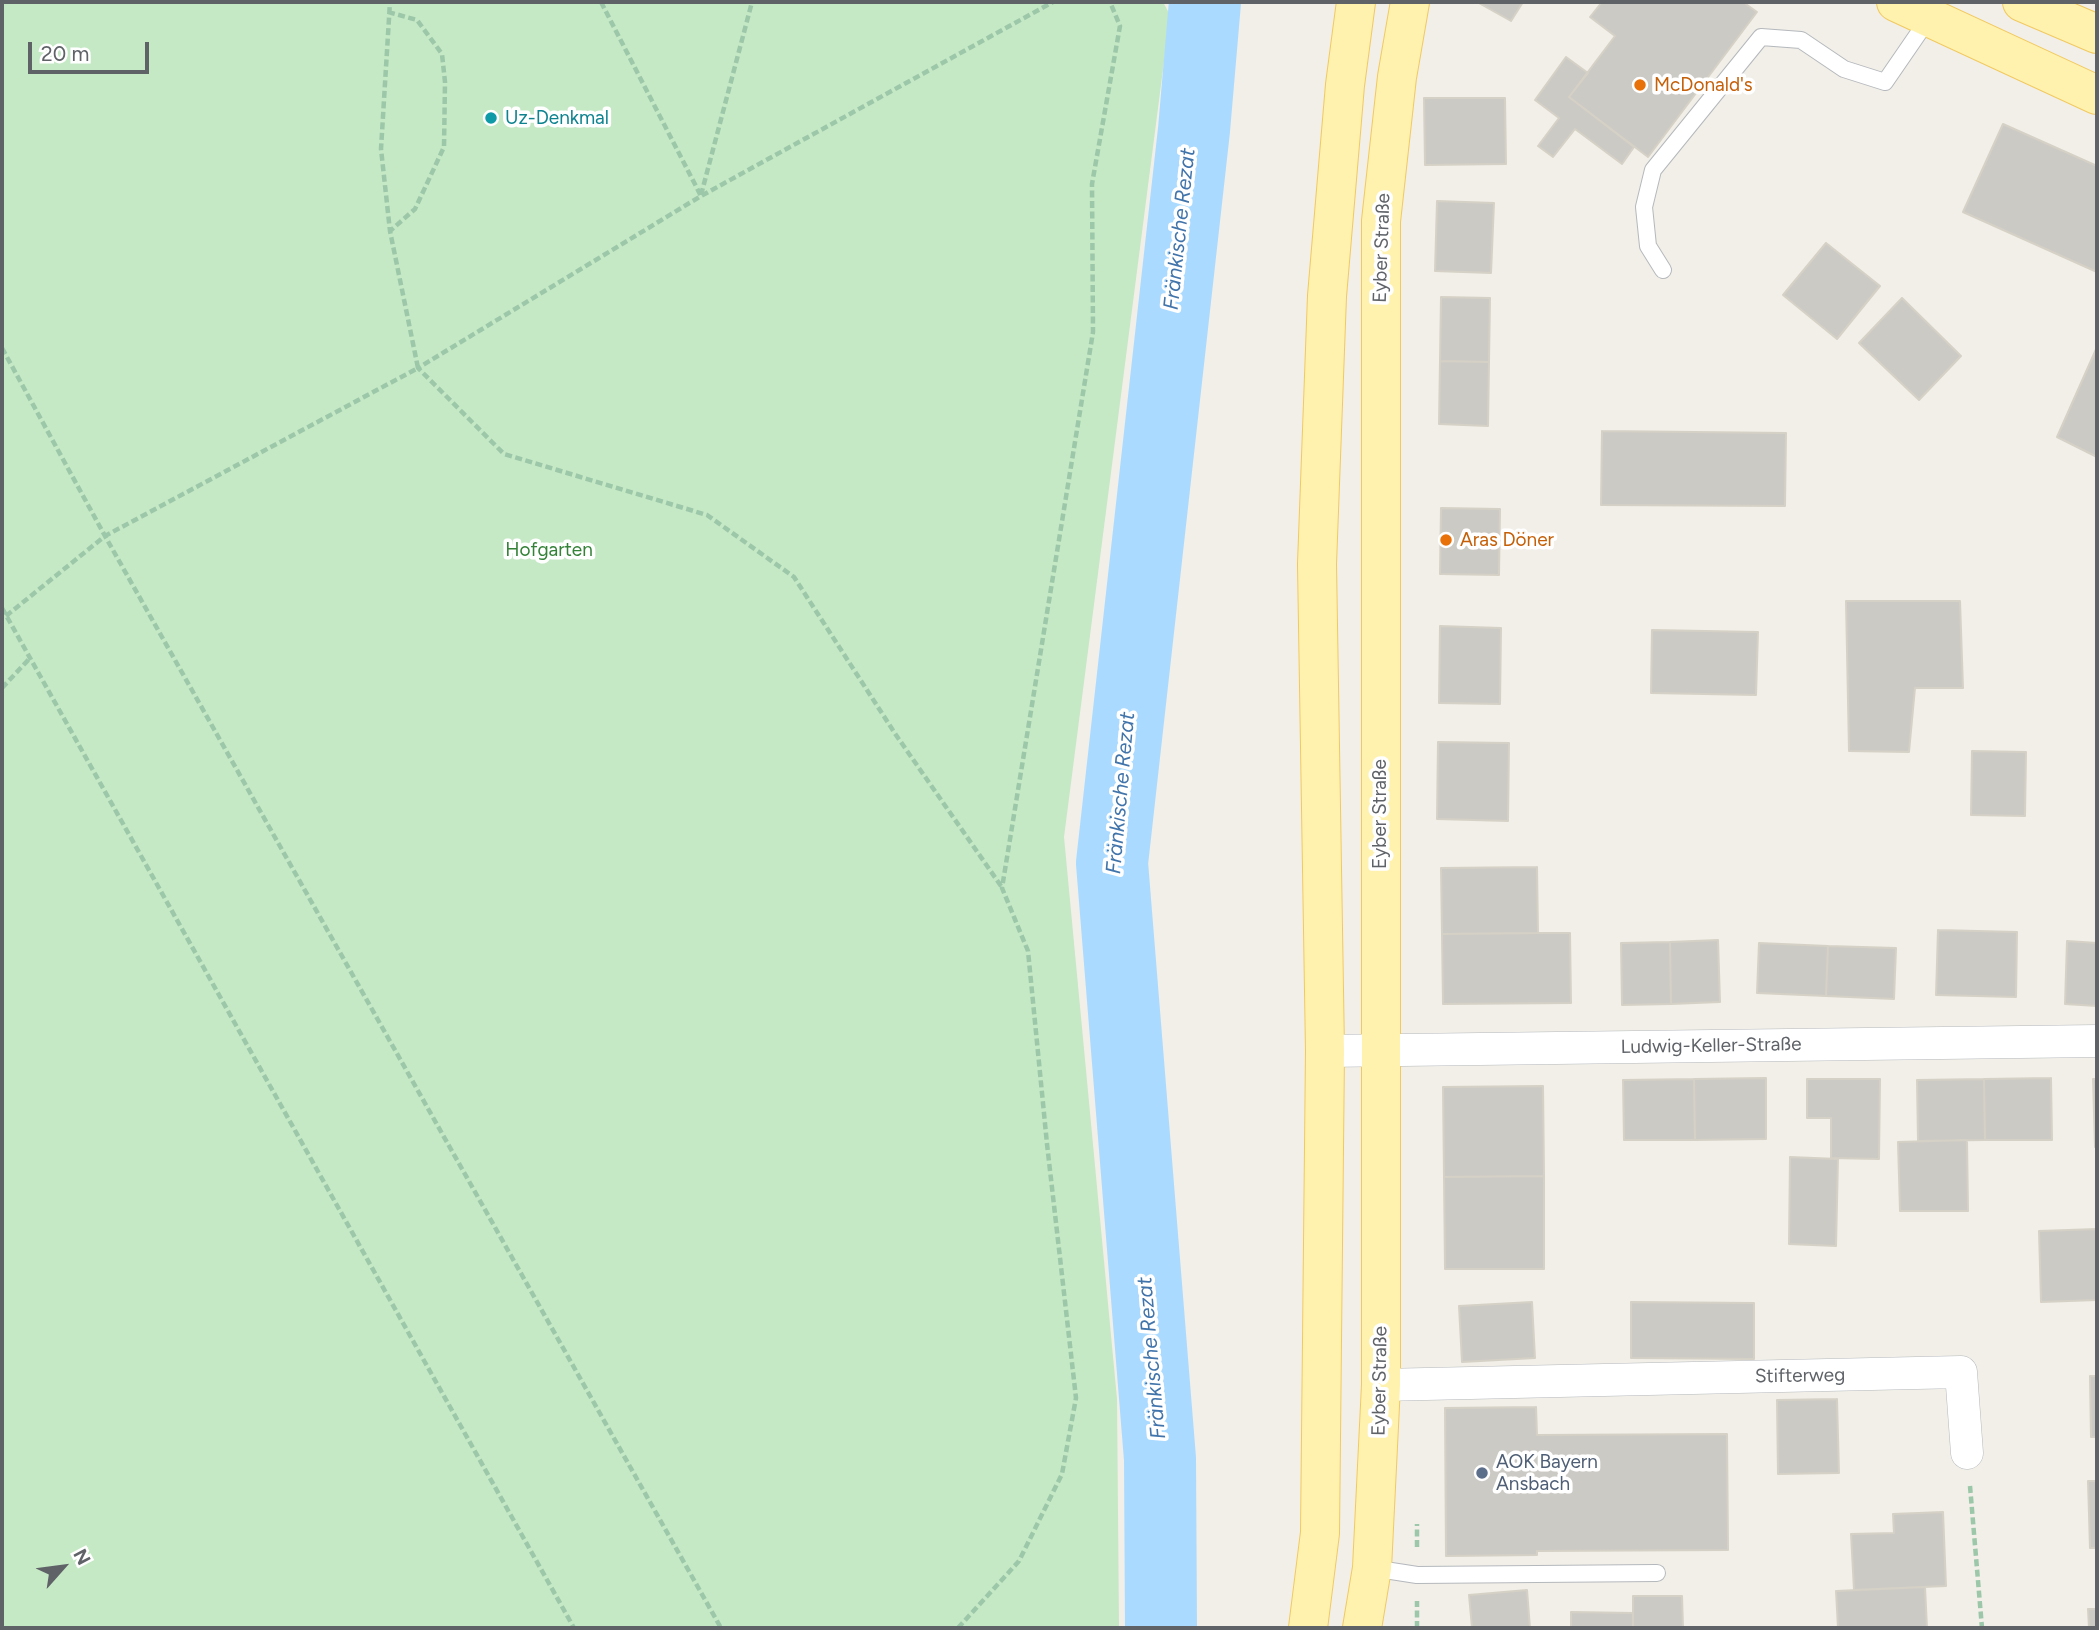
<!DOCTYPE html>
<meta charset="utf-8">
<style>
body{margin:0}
#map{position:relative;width:2099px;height:1630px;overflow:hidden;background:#f1efe8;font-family:Figtree,sans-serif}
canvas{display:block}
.frame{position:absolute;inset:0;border:4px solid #5f6368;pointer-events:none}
.north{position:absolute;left:28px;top:1532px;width:70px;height:70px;-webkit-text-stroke:5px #fff;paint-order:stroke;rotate:62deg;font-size:19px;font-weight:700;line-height:28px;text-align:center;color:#5f6368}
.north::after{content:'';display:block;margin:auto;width:24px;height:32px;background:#5f6368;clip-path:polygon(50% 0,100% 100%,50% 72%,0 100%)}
.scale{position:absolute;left:28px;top:42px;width:121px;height:32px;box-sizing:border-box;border:4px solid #5f6368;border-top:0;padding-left:9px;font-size:21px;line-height:24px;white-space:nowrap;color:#5f6368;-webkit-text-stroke:5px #fff;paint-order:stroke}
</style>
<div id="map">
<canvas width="2099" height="1630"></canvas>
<div class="frame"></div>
<div class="north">N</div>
<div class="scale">20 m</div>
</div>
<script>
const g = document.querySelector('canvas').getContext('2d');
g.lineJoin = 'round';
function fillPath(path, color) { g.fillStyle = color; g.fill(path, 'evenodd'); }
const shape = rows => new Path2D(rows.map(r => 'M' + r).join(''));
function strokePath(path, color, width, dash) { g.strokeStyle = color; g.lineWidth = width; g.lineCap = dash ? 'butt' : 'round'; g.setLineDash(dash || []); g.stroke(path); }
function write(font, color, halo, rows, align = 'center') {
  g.font = font + ' Figtree,sans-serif'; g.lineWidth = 7; g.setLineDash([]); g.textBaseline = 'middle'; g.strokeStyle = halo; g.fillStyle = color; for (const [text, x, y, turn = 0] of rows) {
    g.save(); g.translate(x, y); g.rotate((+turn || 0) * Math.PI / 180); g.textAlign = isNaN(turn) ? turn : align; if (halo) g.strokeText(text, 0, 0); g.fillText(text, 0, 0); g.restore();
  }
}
const green = shape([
 [2,2,1163,2,1170,15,1064,837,1117,1399,1119,1628,2,1628]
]);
const river = shape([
 [1161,1628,1160,1459,1112,863,1194,130,1205,2]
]);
const building = shape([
 [1477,2,1523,2,1511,21,1477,2],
 [1602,2,1743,2,1757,12,1648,157,1569,97,1615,36,1590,17,1602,2],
 [1566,57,1588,73,1569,97,1634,147,1622,164,1575,129,1553,157,1538,146,1559,118,1535,100,1566,57],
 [1424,98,1505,98,1506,164,1425,165,1424,98],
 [2003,124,2097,166,2097,272,1963,212,2003,124],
 [1437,201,1494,203,1491,273,1435,271,1437,201],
 [1826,243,1880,286,1837,339,1783,295,1826,243],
 [1441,297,1490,298,1489,362,1440,361,1441,297],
 [1902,298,1961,356,1919,400,1859,343,1902,298],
 [2097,347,2097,457,2057,437,2097,347],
 [1440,361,1489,362,1488,426,1439,424,1440,361],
 [1602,431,1786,433,1785,506,1601,505,1602,431],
 [1441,508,1500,509,1499,575,1440,574,1441,508],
 [1846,601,1960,601,1963,688,1915,688,1909,752,1849,751,1846,601],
 [1440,626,1501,628,1500,704,1439,703,1440,626],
 [1652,630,1758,632,1756,695,1651,693,1652,630],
 [1438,742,1509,743,1508,821,1437,819,1438,742],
 [1972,751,2026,752,2025,816,1971,815,1972,751],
 [1537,867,1538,933,1442,934,1441,868,1537,867],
 [1938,930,2017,932,2016,997,1936,995,1938,930],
 [1538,933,1570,933,1571,1003,1443,1004,1442,934,1538,933],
 [1718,940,1720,1002,1671,1004,1670,942,1718,940],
 [2067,941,2097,943,2097,1006,2065,1004,2067,941],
 [1670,942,1671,1004,1622,1005,1621,943,1670,942],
 [1759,943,1828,946,1826,996,1757,993,1759,943],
 [1828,946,1896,948,1894,999,1826,996,1828,946],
 [1766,1078,1766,1139,1695,1140,1694,1079,1766,1078],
 [2051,1078,2052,1140,1985,1140,1984,1079,2051,1078],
 [1694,1079,1695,1140,1624,1140,1623,1080,1694,1079],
 [1807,1079,1880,1079,1879,1159,1831,1158,1831,1118,1807,1118,1807,1079],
 [1984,1079,1985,1140,1918,1141,1917,1080,1984,1079],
 [2093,1079,2097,1079,2097,1147,2095,1147,2093,1079],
 [1543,1086,1544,1176,1444,1177,1443,1087,1543,1086],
 [1967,1140,1968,1211,1900,1211,1898,1142,1967,1140],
 [1790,1157,1838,1159,1836,1246,1789,1244,1790,1157],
 [1544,1176,1544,1269,1445,1269,1444,1177,1544,1176],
 [2097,1229,2097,1300,2041,1302,2039,1231,2097,1229],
 [1532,1302,1535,1358,1462,1362,1459,1306,1532,1302],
 [1631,1302,1754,1303,1754,1359,1631,1358,1631,1302],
 [2090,1376,2097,1376,2097,1437,2091,1437,2090,1376],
 [1837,1399,1839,1473,1778,1474,1777,1400,1837,1399],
 [1536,1407,1537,1435,1727,1434,1728,1550,1537,1551,1537,1555,1446,1556,1445,1408,1536,1407],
 [2088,1481,2097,1481,2097,1548,2090,1548,2088,1481],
 [1943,1512,1946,1586,1854,1590,1851,1534,1894,1533,1893,1514,1943,1512],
 [1925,1587,1927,1628,1838,1628,1836,1591,1925,1587],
 [1527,1590,1530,1628,1472,1628,1469,1595,1527,1590],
 [1633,1596,1682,1596,1683,1628,1633,1628,1633,1596],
 [2088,1609,2097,1609,2097,1628,2089,1628,2088,1609],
 [1571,1612,1633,1613,1633,1628,1571,1628,1571,1612]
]);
const path = shape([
 [601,2,701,196],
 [388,12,417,20,442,54,445,82,444,147,415,209,390,231],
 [701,195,752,2],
 [2,348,105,536,721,1628],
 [2,608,574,1628],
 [6,616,105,536,418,368,390,231,381,149,390,2],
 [2,688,30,658],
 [1001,886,896,735,794,577,707,515,504,454,418,368,701,196,1053,2],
 [1970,1486,1982,1628],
 [1417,1547,1417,1524],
 [958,1628,1019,1561,1062,1474,1076,1398,1047,1144,1028,951,1002,888,1093,332,1092,184,1120,26,1110,2],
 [1417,1628,1417,1601]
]);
const lane = shape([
 [1663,270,1648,246,1644,207,1653,170,1761,37,1801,40,1844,69,1885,82,1929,18],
 [1372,1568,1417,1575,1657,1573]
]);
const street = shape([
 [1325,1051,2097,1041],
 [1381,1385,1961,1372,1967,1453]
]);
const primary = shape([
 [1896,2,2097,95],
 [2022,2,2097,34],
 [1308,1628,1320,1533,1325,1051,1317,564,1327,296,1345,85,1356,2],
 [1362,1628,1372,1568,1381,1385,1381,221,1397,77,1410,2]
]);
const markers = [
 [1640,85,7,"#e8710a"],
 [491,118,7,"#0f9aa8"],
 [1446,540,7,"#e8710a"],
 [1482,1473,7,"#5c6f8a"]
];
const foodNames = [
 ["McDonald's",1654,85],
 ["Aras Döner",1460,540]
];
const cultureNames = [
 ["Uz-Denkmal",505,118]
];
const streetNames = [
 ["Eyber Straße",1382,248,-88],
 ["Eyber Straße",1380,814,-90],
 ["Ludwig-Keller-Straße",1711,1046,-1],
 ["Stifterweg",1800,1376,-1],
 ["Eyber Straße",1380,1381,-89]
];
const parkNames = [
 ["Hofgarten",549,550]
];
const serviceNames = [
 ["AOK Bayern",1496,1462],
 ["Ansbach",1496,1484]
];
const waterNames = [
 ["Fränkische Rezat",1180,229,-84],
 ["Fränkische Rezat",1121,793,-85],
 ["Fränkische Rezat",1152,1358,-95]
];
fillPath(green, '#c5e8c5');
strokePath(river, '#aadaff', 72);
fillPath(building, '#cccac5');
strokePath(building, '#d6d1c6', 2);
strokePath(lane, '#b5b8bc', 18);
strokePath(street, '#b5b8bc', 33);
strokePath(primary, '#f2c960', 40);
strokePath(path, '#9cc7a9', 4.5, [7, 3.5]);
strokePath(lane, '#fff', 16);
strokePath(street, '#fff', 32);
strokePath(primary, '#fff2af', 38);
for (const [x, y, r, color] of markers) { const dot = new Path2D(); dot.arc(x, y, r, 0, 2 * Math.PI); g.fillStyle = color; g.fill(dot); strokePath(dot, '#fff', 2.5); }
write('19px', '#c56008', '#fff', foodNames, 'left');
write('19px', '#0d838f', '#fff', cultureNames, 'left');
write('19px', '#5f6368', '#fff', streetNames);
write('19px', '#348238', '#fff', parkNames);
write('19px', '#4e5e75', '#fff', serviceNames, 'left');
write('italic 21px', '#4174aa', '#fff', waterNames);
</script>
